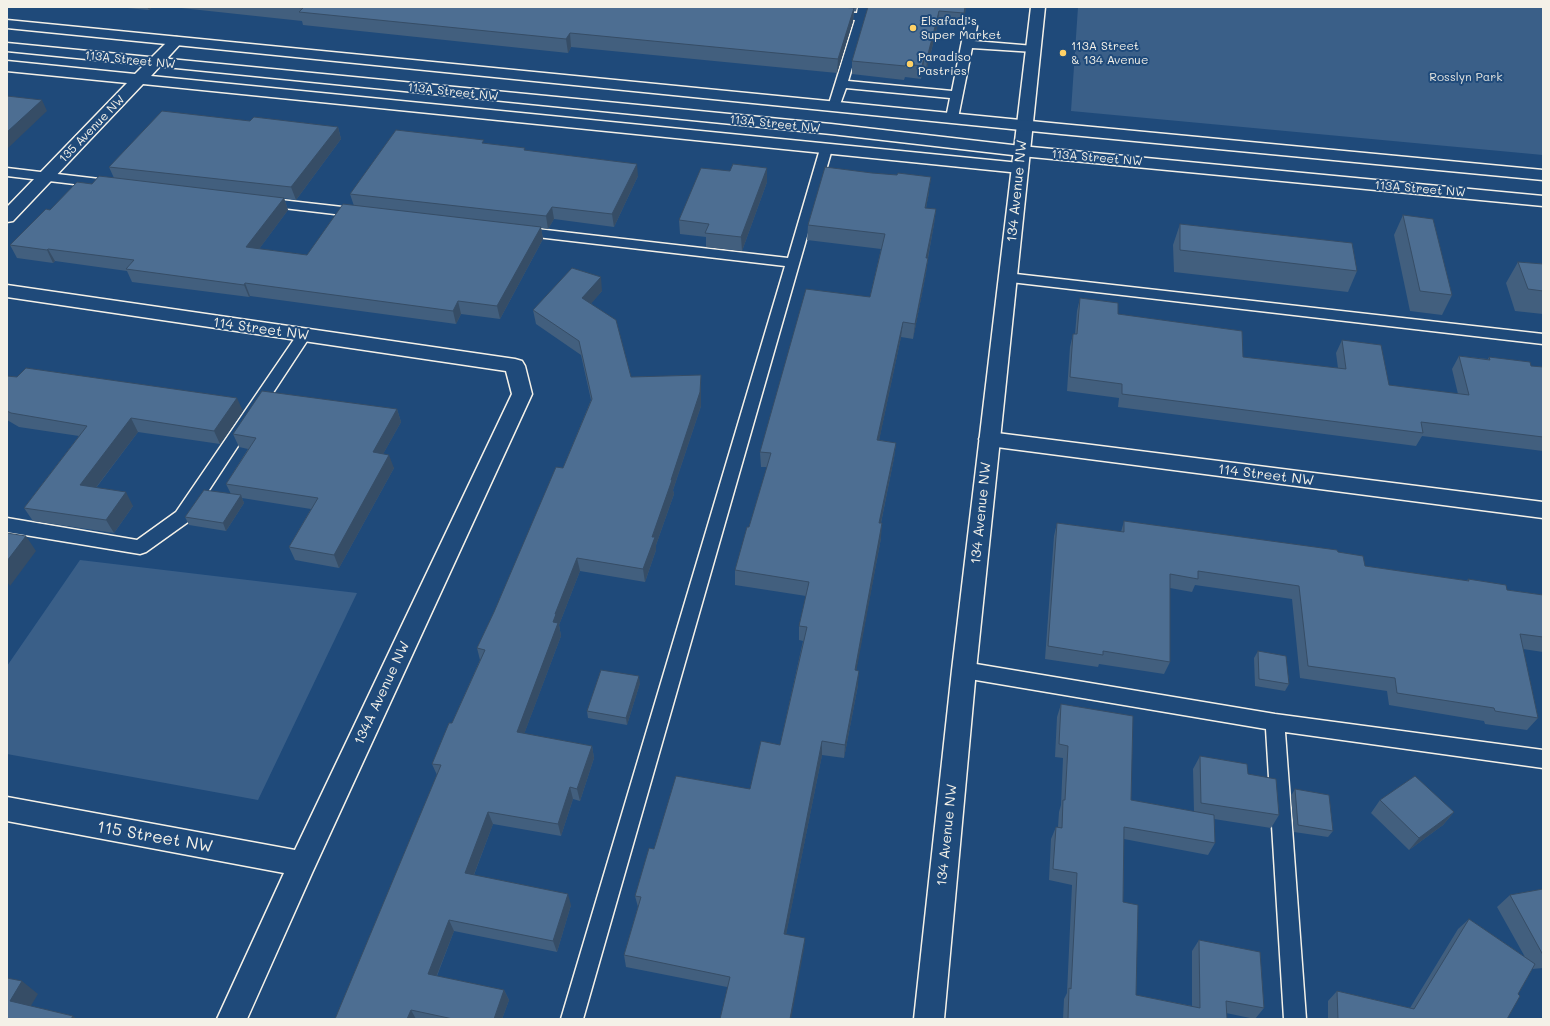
<!DOCTYPE html>
<meta charset="utf-8">
<style>
body{margin:0}
#map{position:relative;width:1550px;height:1026px;overflow:hidden;background:#1f4a7a;font-family:Mali,sans-serif}
canvas{display:block}
.frame{position:absolute;inset:0;border:8px solid #f4f1e8;pointer-events:none}
</style>
<div id="map">
<canvas width="1550" height="1026"></canvas>
<div class="frame"></div>
</div>
<script>
const g = document.querySelector('canvas').getContext('2d');
g.lineJoin = 'round';
function fillPath(path, color) { g.fillStyle = color; g.fill(path, 'evenodd'); }
const shape = rows => new Path2D(rows.map(r => 'M' + r).join(''));
function strokePath(path, color, width, dash) { g.strokeStyle = color; g.lineWidth = width; g.lineCap = dash ? 'butt' : 'round'; g.setLineDash(dash || []); g.stroke(path); }
function write(font, color, halo, rows, align = 'center') {
  g.font = font + ' Mali,sans-serif'; g.lineWidth = 4; g.setLineDash([]); g.textBaseline = 'middle'; g.strokeStyle = halo; g.fillStyle = color; for (const [text, x, y, turn = 0] of rows) {
    g.save(); g.translate(x, y); g.rotate((+turn || 0) * Math.PI / 180); g.textAlign = isNaN(turn) ? turn : align; if (halo) g.strokeText(text, 0, 0); g.fillText(text, 0, 0); g.restore();
  }
}
const green = shape([
 [1078,7,1543,7,1543,155,1071,111],
 [80,560,357,593,258,800,7,754,7,666]
]);
const service = shape([
 [858,7,870,7,848,81,952,91,965,26,967,24,971,23,975,24,977,26,974,41,1034,46,1038,47,1040,49,1038,51,1034,52,972,48,958,118,956,121,948,121,946,118,950,98,846,88,838,110,830,110,828,107,855,20,831,18,825,15,831,12,857,13,858,7],
 [826,145,830,146,832,149,583,1019,561,1019,785,266,520,235,515,234,513,231,515,228,520,227,788,258,820,149,822,146,826,145],
 [7,168,116,181,121,182,123,185,121,188,116,189,7,176,7,168],
 [263,198,360,209,365,210,367,213,365,216,360,217,258,205,256,202,258,199,263,198],
 [1007,273,1543,334,1543,344,1002,281,1000,278,1002,275,1007,273],
 [304,330,309,332,311,335,188,522,146,552,140,554,7,532,7,518,137,540,176,512,299,332,304,330],
 [964,662,1275,714,1543,750,1543,768,1285,732,1306,1019,1284,1019,1266,729,964,678,957,676,955,670,957,664,964,662]
]);
const minor = shape([
 [176,37,181,38,183,41,151,76,1020,163,1026,164,1028,168,1026,172,1020,173,143,84,13,221,7,222,7,207,127,83,7,71,7,61,135,74,171,38,176,37],
 [7,285,515,359,522,361,525,366,532,394,312,873,247,1019,217,1019,284,873,7,821,7,797,295,850,512,394,506,371,7,297,7,285],
 [989,432,1543,502,1543,518,989,446,982,444,979,439,982,434,989,432]
]);
const tertiary = shape([
 [1031,7,1045,7,976,670,944,1019,914,1019,952,670,1031,7]
]);
const secondary = shape([
 [7,20,1061,124,1543,170,1543,180,1061,134,7,28,7,20],
 [7,43,831,124,1021,146,1543,196,1543,206,1021,156,831,134,7,51,7,43]
]);
const wall = shape([
 [116,7,152,7,149,10],
 [172,7,857,7,856,11,854,11,853,21,837,73,571,47,568,53,303,25,302,21],
 [868,7,966,7,963,26,938,24,926,72,923,71,921,79,905,77,904,80,852,74,852,61],
 [250,121,338,127,341,139,296,200,284,198,288,210,259,249,307,255,354,206,350,194,485,143,525,151,638,176,614,227,554,219,548,229,541,228,543,239,500,319,461,314,456,324,250,296,249,297,132,282,127,271,55,261,53,263,17,258,10,245,50,210,92,184,114,178,109,167],
 [767,182,742,251,706,247,706,237,680,234,679,220],
 [929,192,926,208,936,209,934,224,928,258,926,273,913,339,901,337,879,440,896,443,894,458,881,523,881,538,856,670,858,685,844,758,822,755,786,934,804,949,727,987,626,967,624,955,638,907,635,896,654,849,750,789,780,745,803,641,799,640,799,626,806,596,735,585,735,570,749,527,767,467,761,467,760,452,870,297,881,249,807,240,808,225],
 [1403,215,1452,295,1442,315,1410,311,1394,235],
 [1180,224,1357,271,1348,292,1174,272,1173,245],
 [1518,262,1543,264,1543,314,1515,311,1506,283],
 [602,291,591,303,631,377,701,375,701,406,673,490,674,494,656,545,656,550,645,582,580,571,559,625,561,636,524,734,592,746,594,758,580,801,573,799,561,836,493,824,474,875,571,905,557,952,454,931,437,976,504,990,509,1000,502,1019,335,1019,437,775,432,764,452,723,480,660,477,648,563,468,591,400,581,355,536,324,533,310],
 [1080,298,1118,314,1243,357,1338,368,1336,353,1342,340,1389,385,1458,394,1452,369,1459,356,1488,359,1489,357,1531,366,1543,367,1543,451,1422,436,1416,446,1118,407,1119,398,1067,391,1070,347,1073,334,1075,334,1077,311],
 [7,376,243,411,220,444,138,432,96,488,133,506,114,533,33,521,24,508,79,436,19,427,7,420],
 [397,409,401,422,383,454,394,468,339,568,295,560,289,547,311,509,242,498,244,503,226,531,189,525,185,517,231,494,226,484,248,449,239,447,233,434],
 [1124,521,1338,552,1365,566,1467,581,1468,579,1507,590,1543,595,1543,652,1523,649,1538,718,1527,730,1485,724,1484,721,1389,705,1387,691,1300,678,1292,599,1195,585,1192,592,1170,588,1170,662,1164,674,1099,664,1098,667,1045,659,1054,536,1057,523,1121,532],
 [1258,651,1289,684,1285,691,1255,686,1254,658],
 [640,683,627,725,588,718,587,711],
 [1061,704,1131,800,1194,812,1193,769,1200,756,1248,774,1279,815,1271,828,1214,819,1215,843,1208,855,1124,839,1123,902,1136,995,1192,1006,1192,951,1199,940,1264,1008,1255,1019,1226,1013,1227,1019,1063,1019,1064,999,1067,993,1072,885,1049,880,1051,839,1056,827,1058,827,1059,812,1061,805,1063,758,1055,757,1057,717],
 [1295,789,1333,831,1328,837,1294,832,1291,796],
 [1380,800,1454,812,1443,825,1409,850,1371,813],
 [1543,889,1543,968,1532,969,1518,994,1507,1019,1328,1019,1328,1001,1337,991,1410,1008,1458,929,1469,919,1525,957,1497,907,1510,895]
]);
const shadedWall = shape([
 [147,7,152,7,149,10],
 [965,7,966,7,963,26,964,13],
 [854,8,853,21,837,73,838,59],
 [939,11,938,24,926,72,927,58],
 [570,33,571,47,568,53,566,39],
 [924,58,923,71,921,79,922,66],
 [42,100,47,111,7,149,7,132],
 [338,127,341,139,296,200,291,187],
 [637,164,638,176,614,227,612,214],
 [767,168,767,182,742,251,741,237],
 [931,177,929,192,923,223,925,208],
 [284,198,288,210,251,260,246,247],
 [552,207,554,219,548,229,546,216],
 [936,209,934,224,925,273,926,258],
 [541,227,543,239,500,319,497,306],
 [48,249,55,261,53,263,47,250],
 [928,258,926,273,913,339,915,324],
 [601,277,602,291,584,312,582,298],
 [245,283,250,296,249,297,244,285],
 [458,301,461,314,456,324,453,311],
 [903,322,901,337,876,455,877,440],
 [701,375,701,406,673,490,674,494,656,545,656,550,645,582,643,569,652,537,671,480],
 [237,398,243,411,220,444,214,431],
 [397,409,401,422,377,465,373,452],
 [131,418,138,432,88,498,80,485],
 [896,443,894,458,878,537,879,523],
 [389,455,394,468,339,568,334,555],
 [126,492,133,506,114,533,106,520],
 [241,495,244,503,226,531,223,523],
 [882,523,881,538,854,684,855,670],
 [26,536,36,551,10,586,7,582,7,561],
 [577,558,580,571,559,625,561,636,520,745,517,732,553,622,555,614],
 [859,671,858,685,844,758,845,745],
 [639,676,640,683,627,725,626,718],
 [822,741,822,755,784,945,784,934],
 [592,746,594,758,580,801,577,789],
 [570,787,573,799,561,836,558,824],
 [488,812,493,824,470,885,465,873],
 [1454,812,1443,825,1409,850,1419,838],
 [568,894,571,905,557,952,553,941],
 [449,920,454,931,433,985,428,974],
 [805,938,804,949,791,1019,790,1019],
 [22,981,38,994,26,1014,10,1001],
 [504,990,509,1000,502,1019,494,1019],
 [411,1010,416,1019,407,1019],
 [73,1016,77,1019,71,1019]
]);
const building = shape([
 [294,7,841,7,854,8,838,59,570,33,566,39,299,12,303,8,294,7],
 [868,7,965,7,964,13,939,11,927,58,924,58,922,66,906,64,905,66,852,61,868,7],
 [7,96,42,100,7,132,7,96],
 [162,111,250,121,254,117,338,127,291,187,109,167,162,111],
 [396,130,484,140,482,143,525,148,524,150,637,164,612,214,552,207,546,216,350,194,396,130],
 [733,164,767,168,741,237,705,233,709,224,679,220,701,168,730,171,733,164],
 [825,167,872,173,897,175,898,173,931,177,925,208,936,209,926,258,928,258,915,324,903,322,877,440,896,443,879,523,882,523,855,670,859,671,845,745,822,741,784,934,805,938,790,1019,720,1019,730,977,624,955,641,897,635,896,649,848,654,849,676,776,750,789,761,741,780,745,807,627,799,626,809,582,735,570,747,527,749,527,771,453,760,452,806,289,870,297,885,234,808,225,825,167],
 [99,176,284,198,246,247,307,255,343,204,541,227,497,306,458,301,453,311,245,283,244,285,126,269,134,260,48,249,47,250,10,245,46,209,50,210,77,182,92,184,99,176],
 [1403,215,1433,219,1452,295,1420,291,1403,215],
 [1180,224,1352,243,1357,271,1180,250,1180,224],
 [1518,262,1543,264,1543,291,1528,289,1518,262],
 [572,268,601,277,582,298,616,320,631,377,701,375,700,392,671,480,672,480,652,537,655,537,643,569,577,558,555,614,556,614,553,622,558,623,517,732,592,746,577,789,570,787,558,824,488,812,465,873,568,894,553,941,449,920,428,974,504,990,494,1019,453,1019,411,1010,407,1019,335,1019,441,765,432,764,449,723,452,723,485,650,477,648,494,612,556,467,563,468,592,399,579,341,533,310,572,268],
 [1080,298,1118,303,1118,314,1242,331,1243,357,1346,369,1342,340,1381,345,1389,385,1469,395,1459,356,1490,360,1489,357,1530,362,1531,366,1543,367,1543,437,1421,422,1423,433,1122,394,1122,384,1070,377,1073,334,1077,334,1080,298],
 [26,368,237,398,214,431,131,418,80,485,126,492,106,520,24,508,87,426,11,413,7,411,7,376,17,377,26,368],
 [262,391,397,409,373,452,389,455,334,555,289,547,318,498,226,484,256,438,233,434,262,391],
 [204,490,241,495,223,523,185,517,204,490],
 [1124,521,1337,550,1338,552,1363,556,1365,566,1469,581,1468,579,1506,585,1507,590,1543,595,1543,637,1520,634,1538,718,1495,711,1494,708,1397,693,1395,678,1308,666,1299,586,1198,571,1198,579,1170,574,1170,662,1103,651,1103,655,1048,646,1057,523,1124,532,1124,521],
 [7,533,26,536,7,561,7,533],
 [1258,651,1286,656,1289,684,1259,679,1258,651],
 [601,670,639,676,626,718,587,711,601,670],
 [1061,704,1133,716,1131,800,1214,815,1215,843,1124,827,1123,902,1138,905,1136,995,1200,1008,1199,940,1260,952,1264,1008,1226,1001,1227,1019,1068,1019,1069,988,1071,989,1077,873,1053,869,1056,827,1062,828,1063,800,1065,800,1068,746,1059,744,1061,704],
 [1200,756,1247,764,1248,774,1276,779,1279,815,1201,803,1200,756],
 [1415,776,1454,812,1419,838,1380,800,1415,776],
 [1295,789,1329,795,1333,831,1298,825,1295,789],
 [1543,889,1543,955,1510,895,1543,889],
 [1469,919,1535,964,1518,994,1520,996,1507,1019,1338,1019,1337,991,1414,1009,1469,919],
 [7,978,22,981,10,1001,73,1016,71,1019,7,1019,7,978]
]);
const markers = [
 [913,28,4,"#ffd166"],
 [1063,53,4,"#ffd166"],
 [910,64,4,"#ffd166"]
];
const farPoinames = [
 ["Elsafadi’s",921,21],
 ["Super Market",921,35],
 ["113A Street",1071,46],
 ["& 134 Avenue",1071,60],
 ["Paradiso",918,57],
 ["Pastries",918,71]
];
const farStreetnames = [
 ["113A Street NW",130,60,6],
 ["113A Street NW",453,92,6],
 ["113A Street NW",775,124,6],
 ["135 Avenue NW",92,129,-46],
 ["113A Street NW",1097,158,5],
 ["113A Street NW",1420,189,5]
];
const farParknames = [
 ["Rosslyn Park",1466,77]
];
const streetNames = [
 ["134 Avenue NW",1017,191,-84],
 ["114 Street NW",261,329,8],
 ["114 Street NW",1266,475,7],
 ["134 Avenue NW",981,513,-84],
 ["134A Avenue NW",382,693,-65],
 ["134 Avenue NW",947,835,-84]
];
const nearStreetnames = [
 ["115 Street NW",155,837,10]
];
fillPath(green, '#3a5f88');
strokePath(service, '#f4f1e8', 3);
strokePath(minor, '#f4f1e8', 3);
strokePath(tertiary, '#f4f1e8', 3);
strokePath(secondary, '#f4f1e8', 3);
fillPath(service, '#1f4a7a');
fillPath(minor, '#1f4a7a');
fillPath(tertiary, '#1f4a7a');
fillPath(secondary, '#1f4a7a');
fillPath(wall, '#425f7e');
fillPath(shadedWall, '#364d66');
fillPath(building, '#4d6e92');
strokePath(building, '#364d66', 1);
for (const [x, y, r, color] of markers) { const dot = new Path2D(); dot.arc(x, y, r, 0, 2 * Math.PI); g.fillStyle = color; g.fill(dot); strokePath(dot, '#1f4a7a', 1.5); }
write('12px', '#f4f1e8', '#1f4a7a', farPoinames, 'left');
write('12px', '#f4f1e8', '#1f4a7a', farStreetnames);
write('12px', '#e1e2de', '#1f4a7a', farParknames);
write('14px', '#f4f1e8', '#1f4a7a', streetNames);
write('17px', '#f4f1e8', '#1f4a7a', nearStreetnames);
</script>
